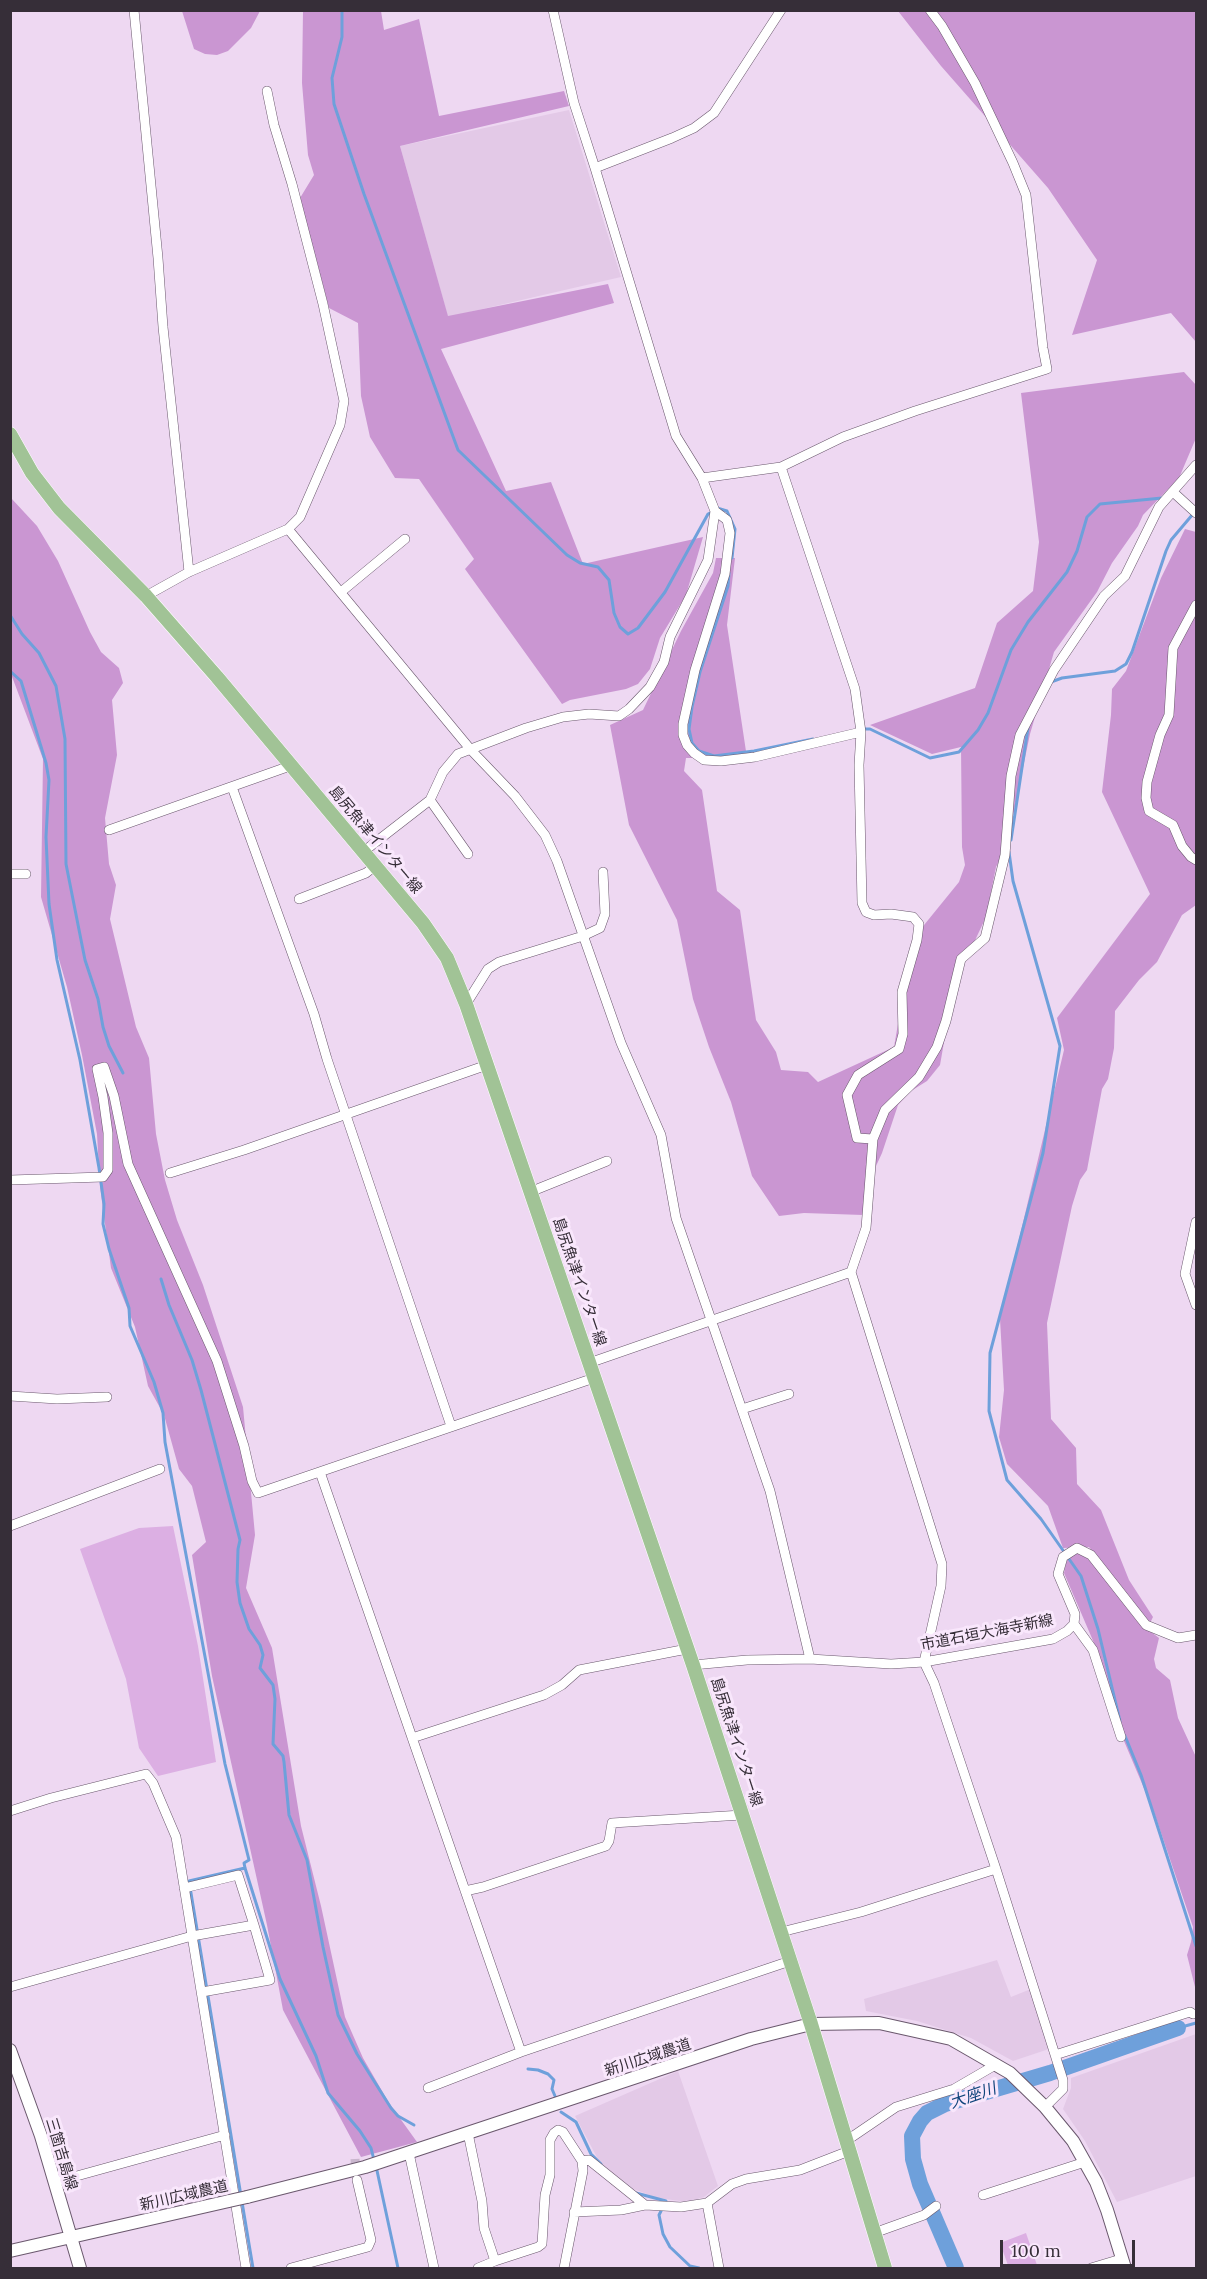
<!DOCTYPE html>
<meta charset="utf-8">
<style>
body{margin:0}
#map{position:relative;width:1207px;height:2279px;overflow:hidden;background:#eed8f2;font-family:Lora,serif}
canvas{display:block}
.frame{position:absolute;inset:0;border:12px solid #362e38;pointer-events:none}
.scale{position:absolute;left:1000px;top:2240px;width:135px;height:27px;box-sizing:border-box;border:3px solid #362e38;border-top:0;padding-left:8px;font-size:18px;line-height:21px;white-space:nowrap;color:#362e38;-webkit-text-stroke:4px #f9e7fc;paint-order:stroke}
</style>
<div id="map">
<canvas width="1207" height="2279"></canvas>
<div class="frame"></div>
<div class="scale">100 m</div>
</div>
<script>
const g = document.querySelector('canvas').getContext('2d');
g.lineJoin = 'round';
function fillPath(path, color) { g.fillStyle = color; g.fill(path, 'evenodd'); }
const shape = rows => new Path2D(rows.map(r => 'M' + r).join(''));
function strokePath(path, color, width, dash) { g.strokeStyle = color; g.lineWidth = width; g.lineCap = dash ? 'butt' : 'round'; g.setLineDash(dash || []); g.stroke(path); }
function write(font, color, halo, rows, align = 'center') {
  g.font = font + ' Lora,"Noto Sans JP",serif'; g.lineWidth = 6; g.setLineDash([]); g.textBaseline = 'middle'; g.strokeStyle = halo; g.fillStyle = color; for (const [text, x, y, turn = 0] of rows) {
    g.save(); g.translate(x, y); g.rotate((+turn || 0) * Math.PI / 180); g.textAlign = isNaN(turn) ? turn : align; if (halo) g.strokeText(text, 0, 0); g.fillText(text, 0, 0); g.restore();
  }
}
const built = shape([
 [569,110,621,277,448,317,400,146],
 [997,1960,1011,1997,1031,1989,1049,2049,1013,2061,971,2038,917,2021,866,2011,864,1999],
 [1196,2034,1196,2176,1117,2202,1085,2141,1063,2109,1071,2088,1071,2078],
 [678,2071,718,2186,704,2197,688,2202,657,2198,628,2187,600,2163,575,2116]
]);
const green = shape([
 [173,1526,198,1646,216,1762,158,1776,139,1748,126,1679,80,1549,139,1528],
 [1026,2233,1038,2268,1009,2268,1000,2243]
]);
const forest = shape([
 [182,11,182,10,260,11,251,28,228,51,217,55,205,54,194,49],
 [303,11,381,11,384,30,419,19,439,116,564,91,569,106,400,146,448,316,608,284,614,303,441,349,506,491,551,482,583,564,703,537,686,595,660,638,650,669,638,684,626,689,570,700,562,704,465,569,474,559,419,479,395,478,370,437,361,396,358,323,329,308,300,198,314,175,308,155,302,83],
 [898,11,1196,11,1196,342,1171,313,1072,335,1097,260,1048,188,941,66],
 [1184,372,1196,385,1196,438,1179,478,1143,515,1138,526,1112,563,1097,592,1054,652,1030,734,1007,845,996,867,986,917,954,985,940,1065,927,1081,911,1091,898,1105,882,1153,866,1188,863,1215,804,1213,779,1216,752,1176,731,1102,709,1047,693,999,677,920,629,825,610,725,643,710,681,631,713,573,716,558,735,558,727,625,747,758,686,758,684,771,702,790,717,891,740,910,756,1020,776,1052,781,1070,808,1072,818,1082,894,1047,904,989,920,930,959,882,965,865,962,847,961,747,932,754,870,725,975,688,997,623,1033,591,1039,542,1021,393],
 [11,498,37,526,58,561,90,632,101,652,119,668,123,683,112,700,117,755,105,818,109,864,116,885,110,919,136,1027,149,1058,156,1134,165,1180,177,1220,203,1285,243,1407,255,1535,246,1588,272,1648,301,1826,321,1906,345,2017,363,2058,389,2103,417,2142,361,2157,283,2010,267,1925,212,1676,192,1555,206,1542,192,1486,179,1469,164,1415,148,1386,135,1327,111,1268,100,1187,97,1134,82,1055,67,987,41,897,43,759,11,674],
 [1185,529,1196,532,1196,905,1182,915,1157,962,1139,980,1115,1011,1114,1048,1108,1079,1102,1089,1087,1170,1080,1180,1072,1206,1047,1323,1051,1419,1076,1448,1077,1484,1101,1510,1129,1580,1153,1617,1150,1623,1089,1547,1063,1548,1048,1506,1007,1464,999,1437,1004,1390,1000,1319,1064,1050,1057,1018,1150,894,1102,792,1111,715,1112,689,1126,671,1161,578],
 [1077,1551,1088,1557,1137,1621,1159,1638,1154,1659,1156,1668,1170,1680,1178,1718,1196,1757,1196,1991,1187,1955,1191,1942,1193,1927,1154,1812,1124,1741,1097,1650,1064,1573,1067,1558]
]);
const stream = shape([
 [342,10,342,37,332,78,334,104,364,194,458,450,567,555,580,563,598,567,609,580,614,613,620,627,628,634,638,628,665,592,708,514,712,512],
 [717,508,727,511,735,529,732,558],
 [729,573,728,586,700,672,692,707,689,729,692,743,699,751,714,756,754,751,813,739],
 [10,615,22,634,39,653,56,686,65,739,66,864,85,960,98,999,103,1027,109,1046,123,1073],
 [10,671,21,681,46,763,49,780,46,837,49,904,57,960,80,1060,99,1168,104,1204,103,1224,109,1249,129,1308,130,1326,154,1382,163,1413,165,1442,225,1764,249,1860,244,1863,245,1868,280,1979,316,2056,328,2093,360,2131,371,2148,374,2160],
 [1051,682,1062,678,1115,671,1126,664,1132,652,1166,551,1171,540,1193,514],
 [863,729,870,729,930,758,959,752,978,730,988,713,1011,650,1028,622,1067,572,1077,551,1087,517,1100,504,1162,498],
 [1011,840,1028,728],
 [1009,852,1013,881,1060,1046,1043,1153,990,1353,989,1411,1007,1480,1041,1519,1081,1576,1098,1629,1120,1721],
 [161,1279,169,1305,192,1360,201,1390,240,1540,238,1549,237,1582,240,1603,249,1629,260,1645,263,1655,260,1668,273,1685,275,1699,273,1744,283,1756,284,1762,289,1815,307,1860,323,1947,338,2015,357,2054,391,2108,398,2116,414,2125],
 [1125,1736,1141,1775,1196,1946],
 [1178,2028,1196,2023],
 [528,2069,538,2070,548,2074,554,2080,552,2089,555,2096],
 [561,2112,576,2122,591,2154,601,2164],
 [376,2166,398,2268],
 [636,2193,666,2201,659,2215,663,2234,670,2247,690,2266,699,2268],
 [241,2196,189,1881,245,1868],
 [242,2202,253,2268]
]);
const river = shape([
 [956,2268,920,2184,913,2159,912,2136,920,2121,927,2113,945,2104,1050,2073,1178,2028]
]);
const streetTunnel = shape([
 [355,2159,356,2174]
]);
const street = shape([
 [134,10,158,258,163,327,189,572],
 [595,168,672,138,694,128,714,113,781,10],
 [781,467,855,689,861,732,859,765,862,903,866,912,874,915,891,914,913,917,919,924,917,940,902,992,903,1034,899,1049,858,1075,847,1095,857,1138,873,1139],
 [702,478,781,467,843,437,915,411,1047,369,1043,348,1026,195,1013,163,975,83,942,26,930,10],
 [1173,492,1196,513],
 [715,511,727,520,730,533,725,574,695,670,683,724,683,735,687,745,694,753,704,760,721,761,755,757,861,732],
 [288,529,471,750,515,796,545,835,557,861,621,1043,661,1135,676,1218,770,1491,810,1659],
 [341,592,405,539],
 [146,596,189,572,288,529,300,517,340,425,344,401,323,304,292,184,274,125,267,91],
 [1196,605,1173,648,1169,715,1160,735,1147,782,1146,798,1149,811,1173,825,1182,846,1191,857,1196,860],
 [232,787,314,1014,327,1059,451,1426],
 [430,800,468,854],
 [109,830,290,766],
 [363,852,430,800,443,772,458,754,526,728,563,717,589,714,619,716,629,709,650,687,664,662,670,637,708,560,715,511,702,478,676,436,595,168,574,103,553,10],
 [10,874,26,874],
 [299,899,366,873,375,866],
 [466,1004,488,969,499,962,583,936,600,928,605,914,603,872],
 [170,1173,244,1150,487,1065],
 [10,1180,103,1177,108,1170,108,1133,103,1097,97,1069,104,1067,114,1096,128,1164,217,1361,244,1446,252,1481,258,1493,594,1378],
 [530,1192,607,1161],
 [1196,1222,1185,1274,1196,1305],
 [589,1363,851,1272],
 [10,1396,57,1399,107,1397],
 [742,1409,789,1394],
 [320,1472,521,2052,790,1961],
 [10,1526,160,1469],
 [1074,1624,1093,1650,1121,1737],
 [693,1665,747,1660,810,1659,891,1664,924,1662,1053,1639,1067,1631,1074,1624,1075,1614,1058,1574,1063,1557,1077,1548,1091,1555,1146,1625,1178,1638,1196,1635],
 [412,1738,544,1695,562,1685,579,1670,687,1649],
 [10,1811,51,1798,146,1774,153,1783,176,1837,246,2268],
 [184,1888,238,1875,254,1925],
 [465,1891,483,1887,606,1846,609,1841,612,1823,742,1815],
 [781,1932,861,1912,996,1869],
 [10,1987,192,1936,254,1925,270,1980,202,1992],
 [1055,2055,1190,2012,1193,2014],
 [428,2088,521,2052],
 [1045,2107,1063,2089,1063,2080,996,1869,934,1683,924,1662,941,1586,942,1564,851,1272,866,1228,873,1139,885,1110,919,1077,937,1047,946,1021,961,959,985,938,1005,855,1011,776,1020,735,1054,670,1104,596,1125,576,1159,507,1196,465],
 [468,2133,482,2201,484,2228,495,2261,478,2268],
 [846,2141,896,2107,954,2089,997,2064],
 [409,2153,434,2268],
 [55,2182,225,2135],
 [983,2195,1085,2162],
 [574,2212,621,2210,645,2205,681,2207,707,2203],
 [874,2233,924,2215,936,2206],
 [495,2261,538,2247,542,2244,545,2195,550,2175,550,2140,554,2133,558,2130,563,2132,582,2161],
 [291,2268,368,2247,371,2240,357,2180],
 [564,2268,583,2171,582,2161,589,2160,645,2205],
 [719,2268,707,2203,732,2184,746,2179,800,2170,849,2151],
 [1091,2268,1121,2259]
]);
const secondary = shape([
 [10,2050,41,2136,80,2268],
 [247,2197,365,2167,751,2039,811,2024,879,2023,951,2039,1010,2073,1045,2107,1073,2141,1096,2182,1107,2210,1125,2268],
 [10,2251,229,2201]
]);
const primary = shape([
 [10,434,32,473,59,508,146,596,217,677,423,923,447,958,466,1004,693,1665,811,2024,885,2268]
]);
const secondaryBridge = shape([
 [229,2201,247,2197]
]);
const streetNames = [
 ["島尻魚津インター線",375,840,50],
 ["島尻魚津インター線",579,1282,71],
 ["市道石垣大海寺新線",987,1633,-11],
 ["島尻魚津インター線",736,1742,72],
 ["新川広域農道",648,2058,-18],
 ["三箇吉島線",61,2154,73],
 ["新川広域農道",184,2196,-13]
];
const waterNames = [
 ["大座川",973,2096,-19]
];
fillPath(built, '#e3c9e7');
fillPath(green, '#dcafe3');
fillPath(forest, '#ca96d2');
strokePath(stream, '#6ea0db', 3);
strokePath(river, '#6ea0db', 16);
strokePath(streetTunnel, '#c9b6cd', 9, [9, 4.5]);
strokePath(street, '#6a586d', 10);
strokePath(secondary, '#6a586d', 14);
strokePath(primary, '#fff', 15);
strokePath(street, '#fff', 9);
strokePath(secondary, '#fff', 12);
strokePath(primary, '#a1c396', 14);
strokePath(secondaryBridge, '#6a586d', 14, []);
strokePath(secondaryBridge, '#fff', 12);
write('15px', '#362e38', '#f9e7fc', streetNames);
write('italic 16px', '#10457b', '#f9e7fc', waterNames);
</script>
